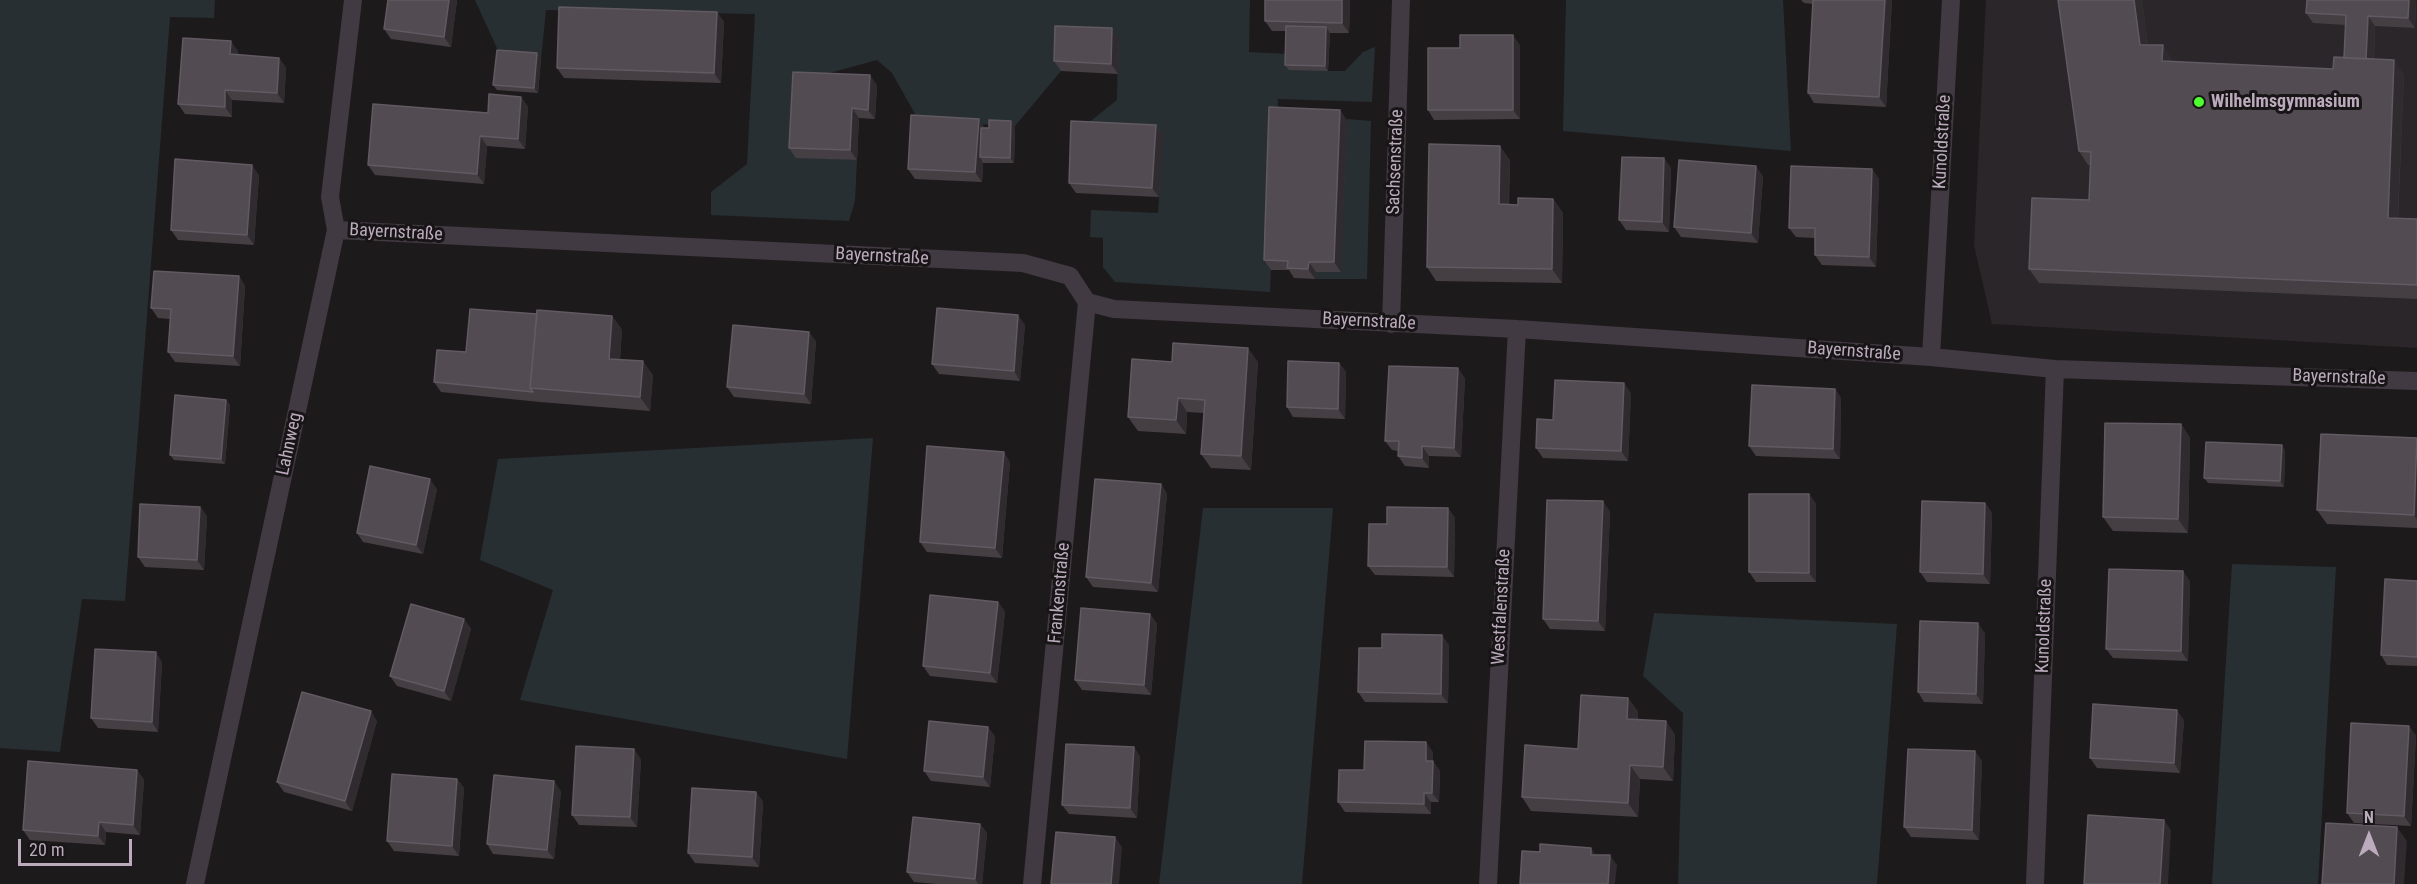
<!DOCTYPE html>
<meta charset="utf-8">
<style>
body{margin:0}
#map{position:relative;width:2417px;height:884px;overflow:hidden;background:#1d1a1c;font-family:"Roboto Condensed",sans-serif}
canvas{display:block}
.north{position:absolute;left:2339px;top:806px;width:60px;height:60px;-webkit-text-stroke:4px #181517;paint-order:stroke;rotate:0deg;font-size:16px;font-weight:700;line-height:24px;text-align:center;color:#bbabbd}
.north::after{content:'';display:block;margin:auto;width:21px;height:27px;background:#bbabbd;clip-path:polygon(50% 0,100% 100%,50% 72%,0 100%)}
.scale{position:absolute;left:18px;top:839px;width:114px;height:27px;box-sizing:border-box;border:3px solid #bbabbd;border-top:0;padding-left:8px;font-size:18px;line-height:21px;white-space:nowrap;color:#bbabbd;-webkit-text-stroke:4px #181517;paint-order:stroke}
</style>
<div id="map">
<canvas width="2417" height="884"></canvas>
<div class="north">N</div>
<div class="scale">20 m</div>
</div>
<script>
const g = document.querySelector('canvas').getContext('2d');
g.lineJoin = 'round';
function fillPath(path, color) { g.fillStyle = color; g.fill(path, 'evenodd'); }
const shape = rows => new Path2D(rows.map(r => 'M' + r).join(''));
function strokePath(path, color, width, dash) { g.strokeStyle = color; g.lineWidth = width; g.lineCap = dash ? 'butt' : 'round'; g.setLineDash(dash || []); g.stroke(path); }
function write(font, color, halo, rows, align = 'center') {
  g.font = font + ' "Roboto Condensed",sans-serif'; g.lineWidth = 6; g.setLineDash([]); g.textBaseline = 'middle'; g.strokeStyle = halo; g.fillStyle = color; for (const [text, x, y, turn = 0] of rows) {
    g.save(); g.translate(x, y); g.rotate((+turn || 0) * Math.PI / 180); g.textAlign = isNaN(turn) ? turn : align; if (halo) g.strokeText(text, 0, 0); g.fillText(text, 0, 0); g.restore();
  }
}
const built = shape([
 [1986,0,2417,0,2417,348,1992,324,1974,245]
]);
const green = shape([
 [0,0,215,0,214,18,170,17,125,601,82,599,60,752,0,748],
 [475,0,1250,0,1249,52,1289,54,1328,71,1345,71,1363,52,1375,47,1372,102,1278,99,1270,292,1115,282,1103,267,1103,238,1090,237,1091,210,1158,213,1163,135,1078,131,1117,100,1118,38,1062,36,1061,71,1015,126,919,121,892,73,877,60,800,81,796,157,857,160,855,201,849,221,711,215,711,192,747,164,755,14,546,10,541,59,500,55],
 [1566,0,1783,0,1791,151,1563,131],
 [1347,119,1371,121,1367,279,1315,279,1316,272,1341,272],
 [873,438,847,759,520,700,553,590,480,560,498,459],
 [1203,508,1333,508,1302,884,1159,884],
 [2232,564,2336,567,2318,884,2212,884],
 [1654,613,1897,624,1877,884,1678,884,1683,713,1643,676]
]);
const minor = shape([
 [336,230,1023,263,1070,276,1087,302,1114,309,1517,329,1931,357,2055,369,2417,381],
 [1391,324,1401,0],
 [1931,357,1951,0],
 [195,884,336,230,330,197,353,0],
 [1032,884,1087,302],
 [1488,884,1517,329],
 [2035,884,2055,369]
]);
const wall = shape([
 [457,0,451,47,391,39,384,29],
 [1350,0,1349,33,1330,33,1328,71,1289,70,1285,65,1286,31,1272,31,1265,21],
 [1801,0,1892,0,1886,107,1814,103,1808,93,1813,4,1804,3],
 [2058,0,2142,0,2148,45,2172,59,2172,62,2333,69,2344,58,2346,25,2313,23,2306,13,2307,0,2416,0,2415,28,2375,26,2374,59,2404,74,2398,218,2417,219,2417,299,2039,283,2029,269,2089,200,2091,165,2088,165,2079,151],
 [717,12,724,22,721,83,564,78,557,68],
 [1119,38,1118,74,1061,71,1054,61],
 [1520,45,1520,119,1434,120,1428,110,1460,48],
 [238,51,238,55,279,58,286,68,284,103,232,100,232,117,185,114,178,104],
 [537,53,541,59,538,93,497,90,493,85],
 [877,85,875,119,859,118,857,160,796,158,789,148],
 [521,97,528,107,525,149,487,146,484,184,375,175,368,165,488,113],
 [1347,120,1341,272,1316,272,1315,279,1294,278,1289,270,1271,270,1264,260],
 [1011,121,1015,126,1014,163,983,163,982,182,915,179,908,169,985,128,989,128],
 [1156,125,1163,135,1159,197,1076,193,1069,183],
 [1664,158,1671,168,1669,232,1626,230,1619,220],
 [1510,160,1509,204,1518,205,1553,199,1563,213,1562,283,1436,281,1427,267],
 [1872,169,1879,179,1876,267,1822,265,1815,255,1815,238,1796,237,1789,228],
 [259,175,254,245,178,240,171,230],
 [1763,176,1758,243,1681,237,1674,227],
 [239,276,245,286,240,366,175,362,168,352,170,319,158,318,151,308],
 [537,314,612,316,622,330,620,359,653,375,650,411,540,402,441,392,434,382],
 [1025,325,1020,381,939,374,932,364],
 [816,341,811,404,734,397,727,387],
 [1172,362,1258,362,1251,470,1211,468,1201,454,1204,413,1187,412,1186,434,1138,431,1128,417],
 [1339,363,1346,372,1345,419,1293,417,1287,407],
 [1465,378,1461,457,1429,456,1429,468,1405,466,1398,456,1398,451,1392,450,1385,441],
 [1835,389,1841,398,1840,459,1756,456,1749,446],
 [1631,393,1628,461,1543,458,1536,448,1553,420],
 [226,400,230,405,225,464,174,460,170,455],
 [2181,424,2190,438,2188,533,2113,531,2103,517],
 [2417,438,2417,528,2327,524,2317,510],
 [2285,450,2284,487,2208,483,2204,478],
 [1010,462,1002,558,927,552,920,542],
 [1161,484,1167,494,1158,592,1093,587,1086,577],
 [437,489,423,554,363,542,357,533],
 [1809,494,1816,504,1816,582,1756,582,1749,572],
 [1985,503,1992,513,1990,584,1927,582,1920,572],
 [200,507,207,516,204,570,145,567,138,557],
 [1448,508,1455,518,1454,577,1375,575,1368,566,1387,524],
 [1610,511,1605,631,1550,629,1543,619],
 [2190,581,2188,661,2113,658,2106,649],
 [2417,581,2417,666,2387,665,2381,655],
 [998,602,1005,612,997,683,930,676,923,666],
 [1150,614,1157,624,1151,695,1082,690,1075,680],
 [464,619,471,629,451,701,397,686,390,676],
 [1985,633,1983,704,1924,702,1918,692],
 [1449,645,1448,703,1365,702,1358,692,1382,648],
 [162,662,158,732,98,728,91,718],
 [1628,698,1638,712,1638,720,1666,721,1675,735,1673,781,1640,779,1638,817,1531,811,1522,797,1578,749],
 [2184,720,2180,773,2097,768,2090,758],
 [377,721,352,811,284,792,277,782],
 [2409,726,2416,736,2411,826,2354,823,2347,813],
 [995,736,990,787,931,781,924,771],
 [1134,747,1140,757,1137,818,1069,814,1062,805],
 [1433,752,1433,761,1440,771,1439,802,1431,802,1431,814,1345,812,1338,802,1364,770],
 [641,759,637,827,579,825,572,815],
 [1982,761,1979,840,1911,837,1904,827],
 [137,770,144,780,140,835,106,832,105,845,30,840,23,830],
 [457,779,464,788,459,856,394,851,387,841],
 [561,791,554,859,493,854,487,844],
 [756,792,763,802,759,867,695,863,688,853],
 [980,824,987,833,982,884,937,884,914,882,907,872]
]);
const shadedWall = shape([
 [449,0,457,0,451,47,444,37],
 [1342,0,1350,0,1349,33,1342,23],
 [1885,0,1892,0,1886,107,1879,97],
 [2134,0,2142,0,2150,59,2140,45],
 [2409,0,2416,0,2415,28,2408,18],
 [717,12,724,22,721,83,714,73],
 [2368,16,2375,26,2373,73,2366,63],
 [1326,27,1330,33,1328,71,1325,66],
 [1112,28,1119,38,1118,74,1111,64],
 [1513,35,1520,45,1520,119,1513,110],
 [231,41,238,51,237,64,230,54],
 [2163,45,2172,59,2172,75,2162,61],
 [537,53,541,59,538,93,534,88],
 [279,58,286,68,284,103,277,93],
 [2394,60,2404,74,2397,232,2388,218],
 [870,75,877,85,875,119,868,110],
 [225,90,232,100,232,117,225,107],
 [521,97,528,107,525,149,518,139],
 [852,108,859,118,857,160,850,150],
 [1340,110,1347,120,1341,272,1334,262],
 [979,119,985,128,980,157,983,163,982,182,975,172],
 [1011,121,1015,126,1014,163,1010,158],
 [1156,125,1163,135,1159,197,1152,188],
 [480,136,487,146,484,184,477,174],
 [1500,146,1510,160,1508,218,1499,204],
 [1664,158,1671,168,1669,232,1662,222],
 [252,165,259,175,254,245,247,235],
 [1756,166,1763,176,1758,243,1751,233],
 [1872,169,1879,179,1876,267,1869,257],
 [1553,199,1563,213,1562,283,1552,269],
 [1309,262,1316,272,1315,279,1308,269],
 [239,276,245,286,240,366,233,356],
 [1018,315,1025,325,1020,381,1014,371],
 [612,316,622,330,619,372,609,359],
 [809,332,816,341,811,404,804,394],
 [1248,348,1258,362,1251,470,1241,456],
 [643,361,653,375,650,411,640,397],
 [1339,363,1346,372,1345,419,1338,409],
 [1458,368,1465,378,1461,457,1454,448],
 [1624,383,1631,393,1628,461,1621,451],
 [1835,389,1841,398,1840,459,1833,449],
 [1178,398,1187,412,1186,434,1176,420],
 [226,400,230,405,225,464,221,459],
 [2181,424,2190,438,2188,533,2178,519],
 [2417,440,2417,520,2414,515],
 [2282,445,2285,450,2284,487,2280,481],
 [1422,446,1429,456,1429,468,1422,458],
 [1004,452,1010,462,1002,558,995,548],
 [430,479,437,489,423,554,416,545],
 [1161,484,1167,494,1158,592,1151,583],
 [1809,494,1816,504,1816,582,1809,573],
 [1603,501,1610,511,1605,631,1598,621],
 [1985,503,1992,513,1990,584,1983,574],
 [200,507,207,516,204,570,197,560],
 [1448,508,1455,518,1454,577,1447,567],
 [2183,571,2190,581,2188,661,2181,651],
 [998,602,1005,612,997,683,990,673],
 [1150,614,1157,624,1151,695,1144,685],
 [464,619,471,629,451,701,444,691],
 [1978,623,1985,633,1983,704,1976,694],
 [1442,635,1449,645,1448,703,1441,694],
 [156,652,162,662,158,732,152,722],
 [1628,698,1638,712,1637,733,1627,719],
 [2177,710,2184,720,2180,773,2174,763],
 [371,711,377,721,352,811,345,801],
 [1666,721,1675,735,1673,781,1663,767],
 [2409,726,2416,736,2411,826,2404,816],
 [988,727,995,736,990,787,983,777],
 [1426,742,1433,752,1433,761,1440,771,1439,802,1432,793,1426,761],
 [1134,747,1140,757,1137,818,1130,808],
 [634,749,641,759,637,827,630,817],
 [1975,751,1982,761,1979,840,1972,830],
 [1630,765,1640,779,1638,817,1628,803],
 [137,770,144,780,140,835,133,825],
 [457,779,464,788,459,856,452,846],
 [554,781,561,791,554,859,547,850],
 [756,792,763,802,759,867,752,857],
 [1424,793,1431,802,1431,814,1424,804],
 [2164,820,2171,830,2168,884,2160,884],
 [99,822,106,832,105,845,98,836],
 [980,824,987,833,982,884,978,884,975,879],
 [2397,827,2407,841,2404,884,2394,884],
 [1115,837,1122,847,1119,884,1111,884],
 [1591,848,1598,858,1591,855],
 [1610,855,1617,865,1615,884,1608,884]
]);
const building = shape([
 [388,0,449,0,444,37,384,29,388,0],
 [1265,0,1342,0,1342,23,1265,21,1265,0],
 [1813,0,1885,0,1879,97,1808,93,1813,0],
 [2058,0,2134,0,2140,45,2163,45,2162,61,2333,69,2334,57,2394,60,2388,218,2417,219,2417,285,2029,269,2032,198,2089,200,2091,152,2079,151,2058,0],
 [2307,0,2409,0,2408,18,2368,16,2366,59,2344,58,2346,15,2306,13,2307,0],
 [559,7,717,12,714,73,557,68,559,7],
 [1055,26,1112,28,1111,64,1054,61,1055,26],
 [1286,26,1326,27,1325,66,1285,65,1286,26],
 [1460,35,1513,35,1513,110,1428,110,1428,48,1460,48,1460,35],
 [183,38,231,41,230,54,279,58,277,93,225,90,225,107,178,104,183,38],
 [497,50,537,53,534,88,493,85,497,50],
 [793,72,870,75,868,110,852,108,850,150,789,148,793,72],
 [489,94,521,97,518,139,480,136,477,174,368,165,373,104,488,113,489,94],
 [1269,107,1340,110,1334,262,1309,262,1308,269,1287,268,1288,261,1264,260,1269,107],
 [911,115,979,119,975,172,908,169,911,115],
 [989,120,1011,121,1010,158,980,157,981,128,989,128,989,120],
 [1071,121,1156,125,1152,188,1069,183,1071,121],
 [1429,144,1500,146,1499,204,1518,205,1518,198,1553,199,1552,269,1427,267,1429,144],
 [1622,157,1664,158,1662,222,1619,220,1622,157],
 [175,159,252,165,247,235,171,230,175,159],
 [1679,160,1756,166,1751,233,1674,227,1679,160],
 [1791,166,1872,169,1869,257,1815,255,1815,228,1789,228,1791,166],
 [154,271,239,276,233,356,168,352,171,309,151,308,154,271],
 [937,308,1018,315,1014,371,932,364,937,308],
 [470,309,537,314,530,388,533,392,434,382,437,350,466,352,470,309],
 [537,310,612,316,609,359,643,361,640,397,530,388,537,310],
 [733,325,809,332,804,394,727,387,733,325],
 [1173,343,1248,348,1241,456,1201,454,1205,400,1178,398,1176,420,1128,417,1132,359,1172,362,1173,343],
 [1288,361,1339,363,1338,409,1287,407,1288,361],
 [1389,366,1458,368,1454,448,1422,446,1422,458,1398,456,1399,441,1385,441,1389,366],
 [1555,380,1624,383,1621,451,1536,448,1537,419,1553,420,1555,380],
 [1752,385,1835,389,1833,449,1749,446,1752,385],
 [175,395,226,400,221,459,170,455,175,395],
 [2105,423,2181,424,2178,519,2103,517,2105,423],
 [2321,434,2417,438,2414,515,2317,510,2321,434],
 [2206,442,2282,445,2280,481,2204,478,2206,442],
 [927,446,1004,452,995,548,920,542,927,446],
 [370,466,430,479,416,545,357,533,370,466],
 [1095,479,1161,484,1151,583,1086,577,1095,479],
 [1749,494,1809,494,1809,573,1749,572,1749,494],
 [1547,500,1603,501,1598,621,1543,619,1547,500],
 [1922,501,1985,503,1983,574,1920,572,1922,501],
 [140,504,200,507,197,560,138,557,140,504],
 [1387,507,1448,508,1447,567,1368,566,1369,524,1387,524,1387,507],
 [2109,569,2183,571,2181,651,2106,649,2109,569],
 [2385,579,2417,581,2417,657,2381,655,2385,579],
 [930,595,998,602,990,673,923,666,930,595],
 [411,604,464,619,444,691,390,676,411,604],
 [1081,608,1150,614,1144,685,1075,680,1081,608],
 [1920,621,1978,623,1976,694,1918,692,1920,621],
 [1382,634,1442,635,1441,694,1358,692,1359,648,1382,648,1382,634],
 [95,649,156,652,152,722,91,718,95,649],
 [302,692,371,711,345,801,277,782,302,692],
 [1581,695,1628,698,1627,719,1666,721,1663,767,1630,765,1628,803,1522,797,1525,745,1578,749,1581,695],
 [2093,704,2177,710,2174,763,2090,758,2093,704],
 [929,721,988,727,983,777,924,771,929,721],
 [2351,723,2409,726,2404,816,2347,813,2351,723],
 [1365,741,1426,742,1426,761,1433,761,1432,793,1424,793,1424,804,1338,802,1339,770,1364,770,1365,741],
 [1066,744,1134,747,1130,808,1062,805,1066,744],
 [576,746,634,749,630,817,572,815,576,746],
 [1908,749,1975,751,1972,830,1904,827,1908,749],
 [28,761,137,770,133,825,99,822,98,836,23,830,28,761],
 [392,774,457,779,452,846,387,841,392,774],
 [494,775,554,781,547,850,487,844,494,775],
 [692,788,756,792,752,857,688,853,692,788],
 [2088,815,2164,820,2160,884,2084,884,2088,815],
 [913,817,980,824,975,879,907,872,913,817],
 [2326,823,2397,827,2394,884,2322,884,2326,823],
 [1056,832,1115,837,1111,884,1051,884,1056,832],
 [1540,844,1591,848,1591,855,1610,855,1608,884,1520,884,1522,851,1540,852,1540,844]
]);
const markers = [
 [2199,102,6,"#4dff2f"]
];
const poiNames = [
 ["Wilhelmsgymnasium",2211,102]
];
const streetNames = [
 ["Kunoldstraße",1943,142,-87],
 ["Sachsenstraße",1396,162,-88],
 ["Bayernstraße",396,233,3],
 ["Bayernstraße",882,257,3],
 ["Bayernstraße",1369,322,3],
 ["Bayernstraße",1854,352,4],
 ["Bayernstraße",2339,378,2],
 ["Lahnweg",290,444,-78],
 ["Frankenstraße",1060,593,-85],
 ["Westfalenstraße",1502,607,-87],
 ["Kunoldstraße",2045,626,-88]
];
fillPath(built, '#2a2629');
fillPath(green, '#272f32');
strokePath(minor, '#423a42', 18);
fillPath(wall, '#453f44');
fillPath(shadedWall, '#302b2f');
fillPath(building, '#524b51');
strokePath(building, '#625a62', 1.5);
for (const [x, y, r, color] of markers) { const dot = new Path2D(); dot.arc(x, y, r, 0, 2 * Math.PI); g.fillStyle = color; g.fill(dot); strokePath(dot, '#181517', 2); }
write('bold 18px', '#bbabbd', '#181517', poiNames, 'left');
write('18px', '#bbabbd', '#181517', streetNames);
</script>
